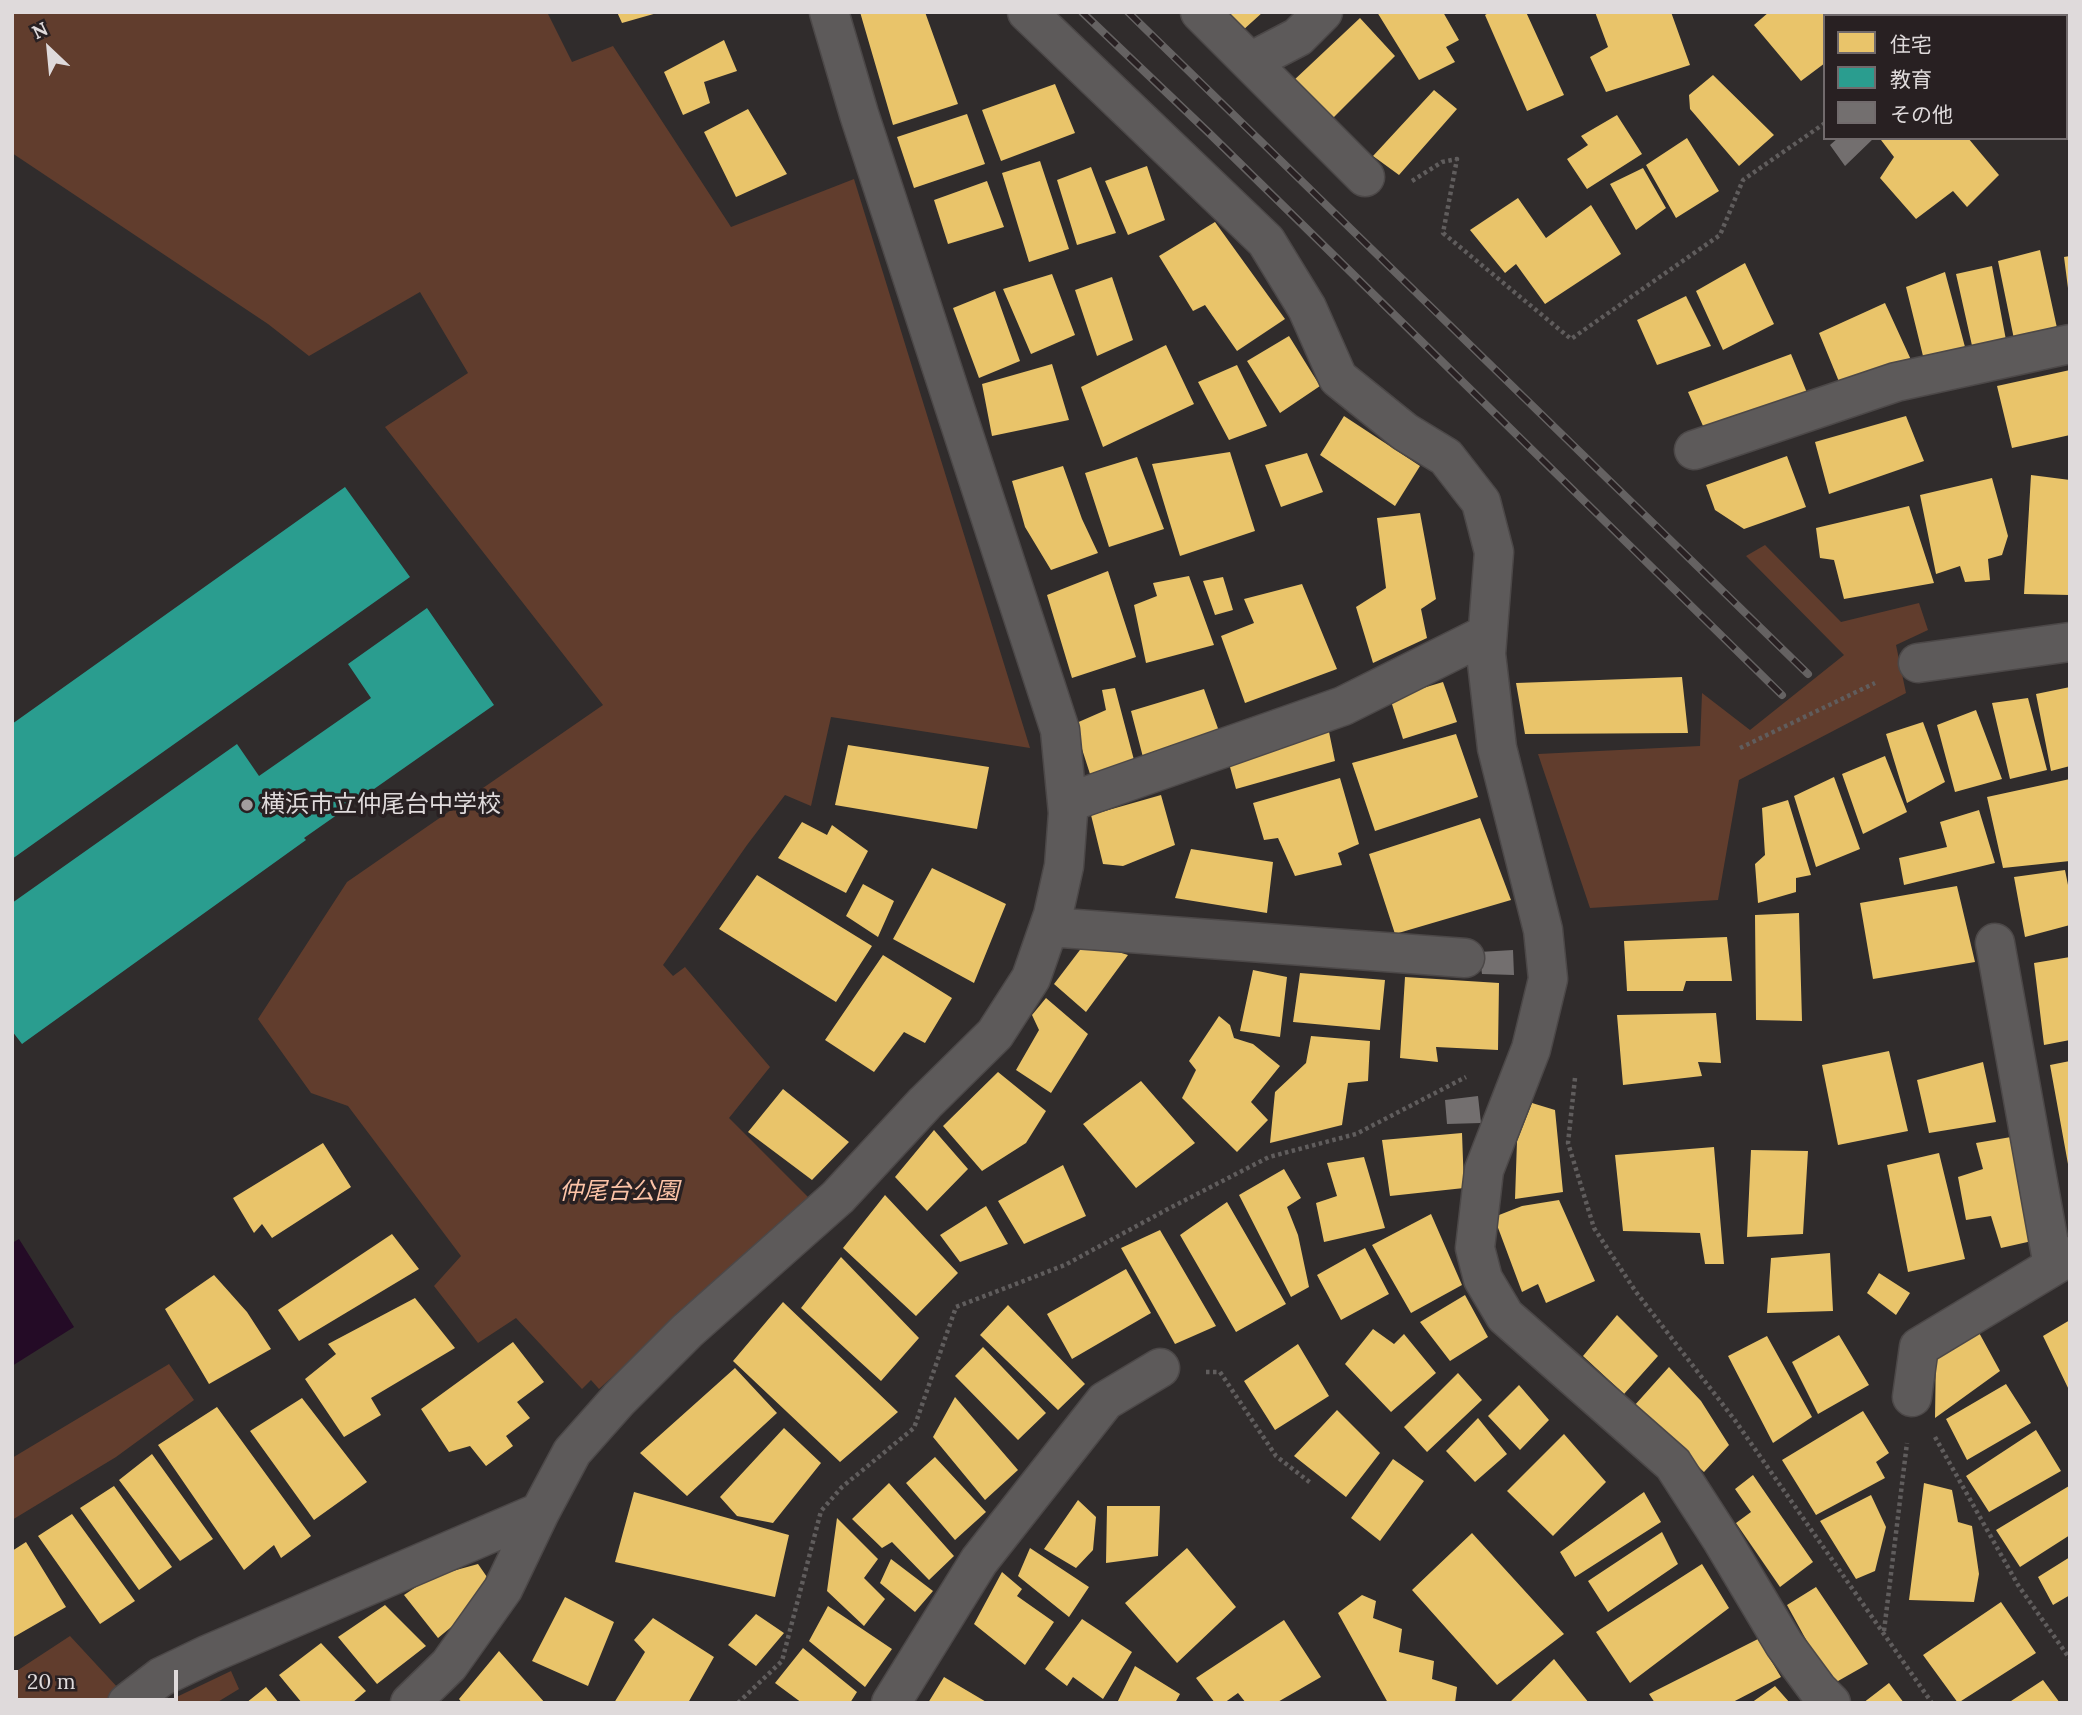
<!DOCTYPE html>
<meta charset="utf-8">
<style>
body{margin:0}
#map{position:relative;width:2082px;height:1715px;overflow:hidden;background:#302c2c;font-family:Lora,"Noto Sans JP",serif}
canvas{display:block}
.frame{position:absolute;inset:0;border:14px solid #dfdadb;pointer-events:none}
.legend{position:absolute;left:1823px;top:14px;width:245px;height:126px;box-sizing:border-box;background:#282022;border:2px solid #716a6c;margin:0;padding:9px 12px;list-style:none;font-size:21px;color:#dfdadb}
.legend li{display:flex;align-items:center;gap:14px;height:35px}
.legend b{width:35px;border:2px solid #716a6c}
.north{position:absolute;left:14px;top:14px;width:70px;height:70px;-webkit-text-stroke:5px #282022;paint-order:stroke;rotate:334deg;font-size:19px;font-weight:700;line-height:28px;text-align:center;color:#dfdadb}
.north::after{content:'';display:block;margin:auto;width:24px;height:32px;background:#dfdadb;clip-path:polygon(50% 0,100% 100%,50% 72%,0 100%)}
.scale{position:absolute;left:14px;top:1670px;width:164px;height:32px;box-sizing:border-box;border:4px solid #dfdadb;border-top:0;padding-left:9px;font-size:21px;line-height:24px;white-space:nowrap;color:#dfdadb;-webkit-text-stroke:5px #282022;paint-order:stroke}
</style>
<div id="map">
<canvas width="2082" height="1715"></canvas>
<div class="frame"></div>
<ul class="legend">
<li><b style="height:19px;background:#e9c46a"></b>住宅</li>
<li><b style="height:19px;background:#2a9d8f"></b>教育</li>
<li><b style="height:19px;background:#736f6f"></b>その他</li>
</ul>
<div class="north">N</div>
<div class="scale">20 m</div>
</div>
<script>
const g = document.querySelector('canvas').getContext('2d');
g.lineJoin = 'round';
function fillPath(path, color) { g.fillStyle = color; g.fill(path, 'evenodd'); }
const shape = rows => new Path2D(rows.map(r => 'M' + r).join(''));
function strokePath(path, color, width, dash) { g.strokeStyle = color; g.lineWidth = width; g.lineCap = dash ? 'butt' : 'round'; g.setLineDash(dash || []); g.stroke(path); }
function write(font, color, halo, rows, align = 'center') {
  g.font = font + ' Lora,"Noto Sans JP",serif'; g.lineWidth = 7; g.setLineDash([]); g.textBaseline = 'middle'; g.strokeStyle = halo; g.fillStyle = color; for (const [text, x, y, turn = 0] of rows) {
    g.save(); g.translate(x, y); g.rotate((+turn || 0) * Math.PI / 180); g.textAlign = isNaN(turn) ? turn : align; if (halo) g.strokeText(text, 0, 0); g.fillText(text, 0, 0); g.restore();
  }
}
const green = shape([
 [12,12,547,12,572,62,613,46,731,227,854,179,1030,748,831,717,811,806,785,795,747,845,663,965,673,976,685,967,770,1067,729,1118,809,1198,599,1389,591,1380,582,1389,516,1318,478,1343,434,1286,461,1256,348,1106,311,1093,258,1019,347,882,603,705,385,427,468,373,420,292,309,356,268,324,12,153],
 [1765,545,1841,622,1919,603,1928,630,1896,645,1906,693,1739,780,1718,900,1590,908,1538,754,1700,746,1702,693,1750,730,1844,655,1746,556],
 [169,1364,194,1400,116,1457,12,1520,12,1458],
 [70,1636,132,1703,12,1703,12,1674],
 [231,1671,239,1689,216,1703,164,1703]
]);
const water = shape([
 [19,1239,74,1327,12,1366,12,1243]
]);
const homes = shape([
 [617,12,657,12,657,13,622,23],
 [860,12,925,12,958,104,893,125],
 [1221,12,1263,12,1242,31],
 [1377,12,1443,12,1459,40,1446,47,1455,62,1419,80],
 [1490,12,1526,12,1564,95,1527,111,1485,15],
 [1595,12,1671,12,1690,65,1606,92,1590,57,1608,47],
 [1769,12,1893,12,1888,16,1825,16,1825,63,1801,81,1754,25],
 [2042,12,2070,12,2070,76,2066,72,2066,16,2039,16],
 [1360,18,1395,56,1333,118,1292,82],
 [724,40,737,71,704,82,710,103,683,115,664,72],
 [1713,75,1774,135,1739,166,1690,109,1689,95],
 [1055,84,1075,133,1001,161,982,110],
 [1434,90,1457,109,1399,175,1373,156],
 [748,109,787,174,736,197,704,132],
 [967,114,985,164,914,188,897,137],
 [1617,115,1642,154,1587,189,1567,159,1588,145,1581,136],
 [1687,138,1719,191,1676,218,1646,165],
 [1882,138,1968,138,1999,175,1967,207,1953,191,1916,219,1880,178,1894,157,1881,140],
 [1040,161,1069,249,1029,262,1002,173],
 [1147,166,1165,220,1128,235,1105,181],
 [1091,167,1116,233,1077,245,1057,180],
 [1643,168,1666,208,1636,230,1610,184],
 [987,181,1004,227,948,244,934,200],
 [1518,198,1546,238,1591,205,1621,254,1545,304,1516,264,1505,273,1470,230],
 [1215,222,1285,319,1237,351,1205,305,1193,311,1159,256],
 [2040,250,2057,328,2014,339,1998,261],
 [2070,256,2070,288,2068,288,2064,257],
 [1745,263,1774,324,1723,350,1696,291],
 [1992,266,2006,340,1973,350,1956,274],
 [1945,272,1965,347,1924,360,1906,287],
 [1052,274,1075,335,1031,354,1003,289],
 [1112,277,1133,340,1097,356,1075,290],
 [995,291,1020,361,979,378,953,308],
 [1686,296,1711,346,1657,365,1637,320],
 [1885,303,1912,362,1842,389,1819,333],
 [1289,336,1320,386,1280,413,1247,361],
 [1166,345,1194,404,1103,447,1081,387],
 [1791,354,1810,400,1707,435,1688,392],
 [1052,364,1069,420,992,436,982,384],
 [1237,365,1267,426,1229,440,1198,382],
 [2070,370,2070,435,2012,448,1997,386],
 [1344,416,1420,466,1395,506,1320,455],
 [1906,416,1924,461,1829,494,1815,442],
 [1230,452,1255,531,1180,556,1152,464],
 [1307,453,1323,492,1281,507,1265,465],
 [1787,456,1806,507,1744,529,1715,510,1706,485],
 [1137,457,1164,529,1109,547,1085,473],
 [1063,466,1082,519,1098,553,1051,570,1025,527,1012,481],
 [2031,475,2070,480,2070,595,2024,594],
 [1992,478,2008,536,2002,555,1988,559,1990,580,1965,582,1960,566,1936,574,1920,495],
 [1909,506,1934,583,1844,599,1834,560,1820,558,1816,528],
 [1420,513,1436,599,1421,609,1427,638,1373,663,1356,607,1386,588,1377,518],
 [1108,571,1136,657,1072,678,1047,595],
 [1189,576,1214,645,1146,663,1134,605,1157,596,1153,583],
 [1223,577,1233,610,1215,615,1203,581],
 [1302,584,1337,669,1245,703,1221,636,1254,623,1244,599],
 [1682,677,1688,733,1525,734,1516,683],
 [1443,682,1457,722,1403,739,1390,698],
 [2070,687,2070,766,2051,771,2036,694],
 [1115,688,1134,760,1090,774,1074,724,1106,710,1102,690],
 [1204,689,1220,734,1144,761,1131,711],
 [2028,698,2047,770,2010,779,1992,703],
 [1976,710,2002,779,1955,792,1937,725],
 [1923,722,1945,782,1907,803,1886,734],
 [1328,727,1335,761,1236,789,1227,756],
 [1456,734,1478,797,1375,831,1352,763],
 [848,745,989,767,977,829,835,805],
 [1885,756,1907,812,1863,834,1842,774],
 [1834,777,1860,849,1816,867,1794,796],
 [1340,778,1359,844,1338,853,1342,865,1295,876,1278,838,1264,840,1253,803],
 [2070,779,2070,861,2003,868,1987,797],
 [1161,795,1175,845,1123,866,1103,864,1091,815],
 [1788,800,1811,875,1796,878,1796,892,1758,903,1755,864,1765,855,1762,808],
 [1979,810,1995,863,1904,885,1899,858,1947,847,1940,822],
 [1480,818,1511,900,1395,934,1369,854],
 [802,822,827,835,832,825,868,851,846,893,778,858],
 [1191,849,1273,862,1267,913,1175,898],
 [932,868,1006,904,974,983,893,939],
 [2065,870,2070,895,2070,925,2025,937,2014,877],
 [757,875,872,946,836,1002,719,929],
 [863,884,894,901,878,937,846,916],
 [1957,886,1975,962,1873,979,1860,903],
 [1799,913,1802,1021,1756,1020,1755,915],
 [1727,937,1732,981,1686,981,1683,991,1627,991,1624,941],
 [1086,942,1128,955,1086,1012,1054,984],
 [883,955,952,998,925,1043,904,1032,874,1072,825,1040],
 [2070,957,2070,1040,2044,1045,2034,963],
 [1253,970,1287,977,1280,1037,1240,1031],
 [1300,973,1385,980,1380,1030,1293,1022],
 [1405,977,1499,983,1498,1050,1436,1047,1438,1062,1400,1058],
 [1046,998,1088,1034,1051,1093,1016,1070,1039,1030,1032,1015],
 [1716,1013,1721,1063,1698,1062,1702,1076,1623,1085,1617,1015],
 [1219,1016,1230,1025,1234,1038,1253,1044,1280,1066,1251,1102,1268,1120,1237,1152,1182,1098,1196,1070,1189,1061],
 [1311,1036,1370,1041,1368,1081,1348,1083,1342,1125,1270,1143,1275,1092,1306,1063],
 [1889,1051,1908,1131,1838,1145,1822,1065],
 [2070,1061,2070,1164,2068,1164,2050,1065],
 [1983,1062,1996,1122,1929,1133,1917,1080],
 [998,1072,1046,1111,1026,1143,982,1171,943,1126],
 [1141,1081,1195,1143,1136,1188,1083,1124],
 [783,1089,849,1142,812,1180,748,1132],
 [1532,1103,1555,1110,1563,1192,1515,1199,1517,1141],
 [934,1130,968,1169,927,1211,895,1177],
 [1462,1133,1464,1188,1390,1196,1382,1140],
 [2011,1137,2032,1241,2001,1248,1991,1216,1966,1220,1958,1177,1983,1169,1976,1143],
 [323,1143,351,1187,272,1238,262,1224,254,1233,233,1198],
 [1714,1147,1724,1264,1705,1264,1700,1233,1623,1231,1615,1155],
 [1751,1150,1808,1151,1803,1234,1747,1237],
 [1939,1153,1965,1259,1908,1272,1887,1165],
 [1364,1157,1385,1228,1324,1242,1316,1203,1337,1196,1327,1163],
 [1063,1165,1086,1216,1024,1244,998,1201],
 [1284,1169,1301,1198,1287,1207,1298,1235,1309,1287,1291,1297,1239,1195],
 [885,1195,958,1273,916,1316,843,1248],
 [1559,1200,1595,1281,1546,1303,1538,1284,1522,1292,1494,1217,1522,1206],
 [1227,1202,1286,1304,1236,1332,1180,1235],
 [986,1206,1008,1244,960,1262,940,1235],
 [1431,1214,1462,1285,1411,1313,1372,1245],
 [1160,1230,1216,1326,1175,1344,1121,1248],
 [392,1234,419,1269,299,1341,278,1310],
 [1365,1248,1389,1294,1341,1320,1317,1275],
 [1830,1253,1833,1311,1767,1313,1771,1258],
 [841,1257,919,1338,881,1381,801,1308],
 [1126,1269,1151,1313,1072,1359,1047,1314],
 [1879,1273,1910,1293,1896,1315,1867,1293],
 [214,1275,247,1312,271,1349,209,1384,165,1309],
 [1465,1295,1488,1337,1450,1361,1420,1322],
 [415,1298,455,1348,371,1398,381,1415,344,1437,305,1379,336,1354,328,1344],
 [783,1302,898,1412,840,1462,733,1361],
 [1008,1305,1085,1384,1058,1410,980,1335],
 [1617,1315,1658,1356,1624,1394,1583,1356],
 [2070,1320,2070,1392,2043,1336],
 [1373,1329,1394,1344,1404,1334,1436,1373,1391,1412,1345,1364],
 [1977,1329,2000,1371,1935,1418,1936,1352],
 [1839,1335,1869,1385,1818,1414,1792,1362],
 [1767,1336,1812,1417,1773,1443,1728,1356],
 [513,1342,544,1382,517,1402,530,1418,506,1436,513,1446,486,1466,470,1446,449,1452,421,1409],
 [1298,1344,1329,1396,1275,1430,1244,1381],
 [983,1347,1046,1413,1018,1440,955,1376],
 [1669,1367,1701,1401,1729,1445,1704,1472,1634,1406],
 [735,1368,777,1413,687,1496,640,1453],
 [1458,1373,1482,1400,1427,1452,1404,1427],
 [2006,1384,2031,1423,1967,1460,1946,1419],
 [1519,1385,1549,1420,1520,1450,1488,1416],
 [955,1397,1018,1470,985,1500,933,1437],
 [302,1398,367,1482,314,1520,250,1431],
 [217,1407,311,1536,281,1558,274,1545,244,1570,158,1445],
 [1337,1410,1380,1453,1346,1497,1294,1456],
 [1863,1411,1889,1453,1876,1462,1885,1478,1816,1515,1782,1460],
 [1478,1418,1507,1454,1475,1482,1446,1451],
 [784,1428,821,1463,773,1523,737,1516,720,1497],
 [2036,1430,2061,1471,1989,1512,1966,1476],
 [1564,1434,1606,1482,1553,1536,1507,1491],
 [152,1454,213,1539,180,1561,119,1480],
 [935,1457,986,1512,955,1540,906,1483],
 [1393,1459,1424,1481,1380,1541,1351,1518],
 [1753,1475,1813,1562,1780,1587,1736,1523,1751,1512,1735,1489],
 [889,1483,954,1556,929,1580,892,1542,882,1548,852,1519],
 [1924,1483,1952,1490,1958,1522,1972,1526,1979,1574,1974,1602,1909,1600],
 [114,1486,172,1567,139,1590,80,1508],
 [2069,1486,2070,1535,2020,1567,1996,1530],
 [634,1492,789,1535,775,1597,615,1562],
 [1644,1492,1661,1522,1575,1577,1560,1552],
 [1871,1495,1886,1527,1875,1571,1856,1579,1820,1521],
 [1078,1500,1096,1517,1093,1550,1076,1568,1044,1549],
 [1107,1506,1160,1506,1158,1556,1106,1563],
 [72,1514,135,1601,100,1624,38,1536],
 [837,1518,878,1559,864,1578,885,1599,864,1626,827,1591],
 [1662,1532,1678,1564,1608,1612,1588,1581],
 [1472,1533,1564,1634,1497,1685,1412,1590],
 [26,1542,66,1607,12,1638,12,1551],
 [1030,1548,1089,1587,1069,1617,1018,1576],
 [1187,1548,1236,1607,1177,1663,1125,1603],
 [2070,1557,2070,1595,2053,1605,2038,1577],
 [891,1559,933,1591,915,1612,880,1583],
 [478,1564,487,1577,467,1614,438,1638,404,1595,431,1577],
 [1702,1564,1729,1608,1630,1683,1596,1632],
 [1002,1572,1022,1589,1017,1596,1054,1622,1025,1665,974,1624],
 [1816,1587,1868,1664,1831,1685,1787,1605],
 [1362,1595,1376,1601,1373,1618,1402,1629,1399,1652,1434,1661,1432,1679,1457,1687,1455,1703,1388,1703,1338,1613],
 [565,1597,614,1622,588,1686,532,1661],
 [2001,1602,2036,1653,1958,1703,1923,1655],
 [385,1605,426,1646,377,1684,338,1637],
 [828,1606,892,1649,865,1687,809,1641],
 [756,1614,784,1633,756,1666,728,1645],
 [653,1618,714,1657,688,1703,614,1703,645,1652,634,1640],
 [1082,1619,1132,1652,1103,1699,1073,1677,1067,1686,1045,1669],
 [1284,1620,1321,1677,1276,1703,1246,1703,1238,1693,1224,1703,1215,1703,1196,1678],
 [1758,1639,1781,1677,1731,1703,1655,1703,1649,1694],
 [321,1643,366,1691,352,1703,302,1703,279,1675],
 [803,1648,857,1692,850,1703,802,1703,775,1683],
 [499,1651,545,1703,462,1703,459,1699],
 [1554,1659,1589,1703,1509,1703],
 [1135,1666,1180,1694,1175,1703,1117,1703],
 [944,1677,988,1703,928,1703],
 [2043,1680,2060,1703,2008,1703],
 [1889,1683,1904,1703,1863,1703],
 [1775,1686,1790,1703,1751,1703],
 [266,1687,279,1703,246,1703]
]);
const schools = shape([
 [345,487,410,577,12,859,12,724],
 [427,608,494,705,304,838,306,840,22,1044,12,1031,12,903,237,744,259,776,371,698,348,664]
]);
const building = shape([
 [1838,138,1874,138,1845,166,1830,145],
 [1513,950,1514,975,1482,974,1479,952],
 [1478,1096,1481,1123,1447,1124,1445,1100]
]);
const path = shape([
 [1412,181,1442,162,1457,159,1443,233,1571,339,1720,235,1743,180,1825,123],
 [1740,748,1875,683],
 [1575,1078,1568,1143,1594,1228,1636,1292,1734,1419,1932,1703],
 [1206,1372,1220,1372,1276,1456,1312,1484],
 [1935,1437,2018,1585,2070,1659],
 [1884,1631,1907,1443],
 [738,1703,782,1661,821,1511,842,1487,914,1428,956,1307,1065,1265,1166,1210,1269,1157,1356,1134,1466,1077]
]);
const minor = shape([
 [1027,12,1266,241,1307,308,1338,378,1405,432,1446,457,1481,502,1494,552,1486,654,1497,748,1543,930,1548,979,1531,1049,1484,1170,1475,1248,1483,1279,1505,1316,1673,1464,1722,1540,1784,1644,1818,1690,1831,1703],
 [1200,12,1250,62,1298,37,1323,12],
 [1936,12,1939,16],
 [2005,16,2009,12],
 [1250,62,1365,177],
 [1694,450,1896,382,2070,344],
 [1918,663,2070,642],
 [1067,803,1343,706,1487,634],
 [1049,927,1465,958],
 [1995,943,2053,1266],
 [1912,1397,1919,1347,2070,1256],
 [127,1703,161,1677,209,1654,540,1512],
 [410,1703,449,1665,503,1589,540,1512,572,1452,619,1399,687,1331,838,1197,925,1103,995,1034,1031,978,1053,915,1064,866,1068,813,1060,730,859,114,829,12],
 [891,1703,979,1561,1105,1401,1160,1368]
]);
const rail = shape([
 [1082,12,1209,133,1782,695],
 [1128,12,1808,674]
]);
const markers = [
 [247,805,7,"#a29d9e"]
];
const poiNames = [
 ["横浜市立仲尾台中学校",261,805]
];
const parkNames = [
 ["仲尾台公園",619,1192]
];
fillPath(green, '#613d2d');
fillPath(water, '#240b26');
fillPath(homes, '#e9c46a');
fillPath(schools, '#2a9d8f');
fillPath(building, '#736f6f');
strokePath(minor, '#4c4848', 41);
strokePath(path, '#605d5d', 4.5, [3.5, 3.5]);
strokePath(minor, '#5d5a5a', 38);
strokePath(rail, '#656262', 8);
strokePath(rail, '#282022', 5, [16]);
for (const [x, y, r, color] of markers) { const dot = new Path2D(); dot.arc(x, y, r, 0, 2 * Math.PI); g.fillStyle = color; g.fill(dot); strokePath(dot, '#282022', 2.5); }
write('24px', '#dfdadb', '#282022', poiNames, 'left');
write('italic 24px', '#fcc3a7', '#282022', parkNames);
</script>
